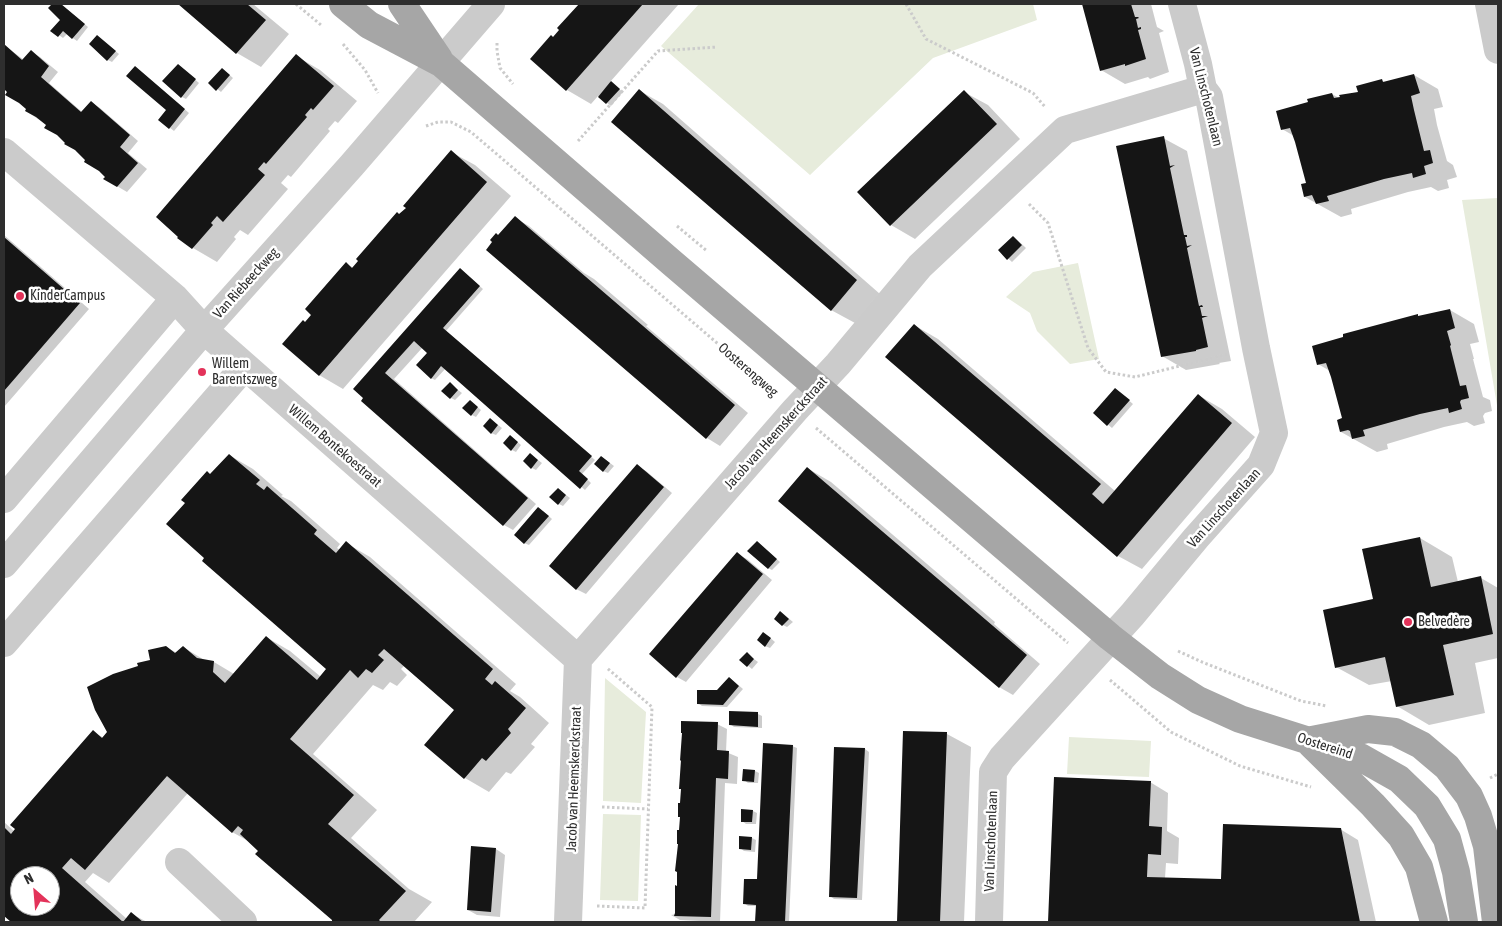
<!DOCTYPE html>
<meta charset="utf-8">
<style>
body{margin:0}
#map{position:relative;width:1502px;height:926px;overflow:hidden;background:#fff;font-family:"Asap Condensed",sans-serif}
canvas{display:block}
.frame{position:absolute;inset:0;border:5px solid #2e2e2e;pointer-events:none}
.north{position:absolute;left:10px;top:866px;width:50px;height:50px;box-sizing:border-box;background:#fff;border:1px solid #ababab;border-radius:50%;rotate:333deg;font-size:14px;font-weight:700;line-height:20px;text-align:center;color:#2e2e2e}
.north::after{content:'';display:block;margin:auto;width:18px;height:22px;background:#e3335a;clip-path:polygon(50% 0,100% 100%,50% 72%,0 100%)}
</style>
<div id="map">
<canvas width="1502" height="926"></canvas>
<div class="frame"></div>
<div class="north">N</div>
</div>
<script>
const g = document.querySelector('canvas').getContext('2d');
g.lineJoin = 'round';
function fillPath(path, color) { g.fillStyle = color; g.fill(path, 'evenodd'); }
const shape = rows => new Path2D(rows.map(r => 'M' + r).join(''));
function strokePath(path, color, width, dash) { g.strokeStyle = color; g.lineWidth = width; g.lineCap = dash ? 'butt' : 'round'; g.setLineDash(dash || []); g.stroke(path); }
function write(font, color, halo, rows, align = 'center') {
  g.font = font + ' "Asap Condensed",sans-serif'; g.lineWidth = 5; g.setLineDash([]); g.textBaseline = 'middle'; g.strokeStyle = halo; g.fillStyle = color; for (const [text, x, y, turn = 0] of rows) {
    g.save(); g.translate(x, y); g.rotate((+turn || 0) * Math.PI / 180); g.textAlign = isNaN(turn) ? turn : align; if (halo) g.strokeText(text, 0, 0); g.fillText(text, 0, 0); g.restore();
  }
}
const green = shape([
 [699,4,1033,4,1037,20,933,58,810,175,661,46],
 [1498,198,1498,411,1462,200],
 [1078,263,1099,359,1070,364,1037,331,1030,313,1006,297,1033,272],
 [605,678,646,712,641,803,603,801],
 [1069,737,1151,741,1149,777,1067,774],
 [603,814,641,815,638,901,600,900]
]);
const shadow = shape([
 [54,4,61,4,88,27,77,41,67,34,63,38,52,30,62,19,50,8],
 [180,4,253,4,289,34,261,67,237,53],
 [580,4,679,4,610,82,623,92,611,106,598,96,591,104,567,90,532,59,554,38,561,30,559,28],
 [1083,4,1151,4,1157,27,1164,31,1159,33,1169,72,1150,79,1148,77,1125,84,1101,70],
 [97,36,119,54,112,62,108,60],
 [4,45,24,60,31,52,40,57,58,72,49,83,82,112,91,102,100,108,138,141,128,153,147,169,127,192,105,179,106,176,47,125,26,111,28,108,4,88],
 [296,56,320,70,357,101,338,123,335,121,328,129,330,131,291,177,288,175,281,183,288,189,248,235,240,230,234,237,236,239,217,262,193,248],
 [182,68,199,83,186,99,182,97],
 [139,70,189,113,174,131,160,120,168,110],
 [226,72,233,78,221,92,210,83],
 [1414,75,1438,89,1443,107,1434,109,1437,125,1447,161,1453,165,1457,177,1447,180,1449,188,1438,191,1431,187,1408,192,1351,209,1352,214,1341,217,1305,197,1308,184,1294,136,1282,129,1332,94,1339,98,1360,93,1382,81,1385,82],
 [640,91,663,104,880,294,855,323,831,310],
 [964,92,988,105,1020,139,915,239,891,225],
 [1163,138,1187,151,1231,361,1219,363,1220,364,1186,370,1162,356],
 [451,152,475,165,511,196,343,389,319,375,306,323,346,264,354,268,407,208],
 [515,218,529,226,584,273,594,279,648,325,646,326,748,413,720,446,707,438],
 [4,235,89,309,4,407],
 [1014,237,1026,248,1012,262,1000,251],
 [460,269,483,289,446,331,595,460,582,474,591,483,585,490,446,368,435,380,431,378,429,352,423,347,394,379,536,504,513,530,504,525,363,401],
 [1450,310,1474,324,1479,342,1470,344,1474,359,1473,359,1483,397,1490,400,1492,411,1485,413,1483,416,1485,423,1474,426,1467,422,1444,427,1387,444,1388,449,1377,452,1341,432,1343,419,1330,371,1318,364,1418,316,1420,317],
 [914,325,938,339,1115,491,1198,395,1222,409,1255,437,1142,569,1118,556],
 [450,384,462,393,455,400,451,398],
 [1119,392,1133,404,1112,428,1094,413],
 [474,404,481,410,476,417,472,415],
 [490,419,502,428,496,435,491,433],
 [514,439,521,445,516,452,512,450],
 [530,454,542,463,536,470,532,468],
 [229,455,253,469,283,495,281,496,291,501,340,544,337,548,340,550,346,543,370,557,516,684,510,691,520,697,549,723,531,744,535,747,511,774,506,772,489,792,465,778,426,745,456,710,405,665,401,669,407,675,397,686,390,682,383,690,373,685,313,754,377,810,351,838,409,889,432,902,414,922,332,922,334,920,260,851,250,842,232,832,188,793,109,883,93,873,85,882,127,919,132,914,147,922,13,922,4,914,4,822,15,832,93,732,104,738,151,661,166,647,177,653,183,647,206,661,214,662,234,674,266,637,290,651,321,677,328,669,206,558,211,475],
 [20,876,50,876,50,906,20,906],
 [602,457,614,466,608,473,603,471],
 [637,466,646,471,672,493,586,594,576,589],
 [807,468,831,482,995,622,994,624,1040,664,1013,695,999,687],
 [562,492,570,498,563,506,559,504],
 [543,511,552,519,529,545,524,543],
 [1420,538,1452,557,1458,582,1481,578,1498,588,1498,658,1475,663,1485,713,1429,725,1397,706,1392,681,1369,685,1336,667],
 [757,542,780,562,772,570,768,568],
 [737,554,747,559,772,580,686,682,677,677],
 [781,612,793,622,787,627,783,625],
 [768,636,775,642,770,648,765,646],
 [747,654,758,662,752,669,741,660],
 [730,678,743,689,727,707,702,706,698,703,718,691],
 [758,714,762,716,762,728,734,727,730,724],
 [717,724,727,729,726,752,738,757,737,784,725,783,720,922,680,920,671,915,677,914,681,804],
 [905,732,947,734,971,747,964,922,898,922],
 [792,746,797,748,789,922,756,922,757,906,748,906,744,903,758,880],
 [865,749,869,752,862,900,834,899,830,896],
 [755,771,759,773,758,783,748,783,744,780],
 [1055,778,1150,782,1168,793,1167,831,1179,838,1178,864,1166,863,1165,878,1222,881,1340,829,1358,840,1376,922,1049,922],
 [753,811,757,813,756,824,746,824,742,821],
 [752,838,756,840,755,852,744,851,740,848],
 [496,849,505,855,500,917,477,915,468,910]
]);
const building = shape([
 [52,4,61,4,85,24,72,39,63,31,58,37,50,31,60,20,48,8],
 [178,4,247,4,266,20,236,54],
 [579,4,643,4,566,91,530,59,551,35,553,37,559,30,557,28],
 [1082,4,1131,4,1135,17,1138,17,1139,18,1136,19,1138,28,1141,27,1141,29,1138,30,1146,59,1125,66,1125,64,1100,71],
 [97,35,116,51,107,61,89,44],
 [4,44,22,60,31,50,49,66,41,77,81,112,91,101,130,135,120,147,138,163,117,187,103,179,105,177,99,171,84,162,85,160,75,150,64,144,65,143,57,135,44,128,46,125,36,117,25,111,26,109,19,103,5,95,7,92,4,89],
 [296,54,334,86,313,110,311,108,305,115,307,117,266,164,264,162,258,169,265,175,223,222,217,216,211,223,213,225,192,249,177,238,178,237,156,217],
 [178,64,196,79,181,98,162,81],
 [135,66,185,109,169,129,158,120,166,110,126,76],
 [222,68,230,75,216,91,208,83],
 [1414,74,1420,93,1411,96,1414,110,1424,151,1430,150,1433,163,1424,166,1426,174,1413,178,1412,173,1384,179,1327,196,1329,201,1316,204,1312,195,1304,197,1301,184,1306,183,1295,142,1290,128,1281,130,1276,111,1308,102,1307,99,1332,93,1334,98,1340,97,1339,95,1358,92,1356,86,1382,79,1383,82],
 [611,81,620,89,606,104,598,97],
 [639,89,857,280,831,311,611,122],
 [964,90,997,124,890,226,857,192],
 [1164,136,1170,166,1175,165,1170,168,1184,235,1187,235,1187,237,1185,237,1187,246,1192,245,1187,248,1199,306,1202,305,1203,307,1200,307,1202,316,1208,316,1202,318,1208,347,1196,350,1196,351,1161,357,1116,146],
 [451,150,487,182,319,376,282,344,303,320,305,322,311,315,305,309,346,262,352,268,358,261,356,259,397,212,399,214,406,208,403,206],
 [515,216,735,405,706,439,486,250,492,242,490,240,496,233,498,235],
 [1013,236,1022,245,1007,260,998,250],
 [4,237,80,303,4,391],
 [460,268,480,286,443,328,592,456,579,471,588,479,580,489,441,366,431,379,416,365,427,353,414,341,385,373,528,498,503,526,361,401,363,398,353,389],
 [1450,309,1455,328,1447,331,1451,345,1450,346,1460,386,1466,385,1469,398,1461,400,1460,402,1462,409,1449,413,1448,408,1420,414,1363,430,1365,436,1352,439,1350,431,1348,430,1340,432,1337,420,1342,418,1331,377,1326,363,1317,365,1312,346,1343,337,1343,334,1418,314,1418,316],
 [914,324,1101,484,1092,494,1103,504,1198,394,1232,423,1117,557,885,357],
 [450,382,458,390,450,399,441,391],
 [1115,388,1130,400,1107,426,1093,413],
 [470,400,478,407,471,416,462,408],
 [490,418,498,425,491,434,483,426],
 [510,435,518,442,511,451,503,443],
 [530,453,538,460,531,469,523,461],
 [229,454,260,480,256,484,264,490,267,486,317,530,314,534,336,553,346,541,493,669,485,679,492,685,495,681,526,708,508,729,511,733,486,761,482,758,464,779,424,745,454,710,384,649,378,655,384,660,372,673,366,669,358,678,350,670,290,739,354,795,328,824,406,891,379,920,381,922,332,922,332,920,255,854,258,851,240,834,243,830,238,826,232,833,167,776,85,870,71,858,62,868,123,922,131,912,143,922,11,922,4,916,4,827,11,834,15,829,10,825,93,730,102,738,107,732,95,710,87,687,113,674,138,666,137,663,150,660,148,650,166,646,175,653,183,646,197,658,214,661,213,672,225,683,266,636,317,680,326,669,202,561,204,558,166,524,185,503,181,500,207,471,210,474],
 [20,876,50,876,50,906,20,906],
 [601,456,610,463,603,472,594,464],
 [637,464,664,487,576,590,549,566],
 [807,467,1027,655,999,688,778,501],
 [558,488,566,495,558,505,549,497],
 [538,507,549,516,524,544,514,535],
 [1420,537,1431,587,1481,576,1493,634,1443,645,1454,695,1396,707,1385,657,1335,668,1323,610,1373,599,1362,549],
 [757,541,777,559,768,569,747,551],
 [737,552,763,574,676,678,649,654],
 [780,611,789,619,782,626,774,619],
 [763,632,771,638,765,647,757,640],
 [747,652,754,659,747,667,739,660],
 [729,677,739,686,723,705,697,704,697,690,717,690],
 [729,711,758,712,758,727,729,725],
 [681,721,718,722,717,750,729,751,728,779,716,778,711,917,674,916,675,913,675,885,677,886,677,872,675,871,678,844,677,844,677,830,679,830,680,817,678,817,678,803,680,803,681,789,679,789,681,760,680,761,682,733,681,733],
 [903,731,947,732,940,922,897,922],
 [763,743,793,745,785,922,755,922,756,905,743,904,744,879,757,879],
 [834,747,865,748,857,898,829,897],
 [743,769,755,770,754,782,742,781],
 [1054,777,1151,781,1149,826,1162,827,1161,855,1148,854,1147,877,1221,879,1223,824,1341,828,1360,922,1048,922],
 [741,809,753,810,752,822,741,822],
 [739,836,752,837,751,850,739,849],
 [471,846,496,848,491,912,467,910]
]);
const path = shape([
 [296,4,321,25],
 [906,4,926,39,1033,93,1046,108],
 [497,43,497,51,500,68,513,84],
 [343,44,365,70,378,93],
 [426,126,438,122,451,122,471,132,773,391],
 [578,141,658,51,717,47],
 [1029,204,1048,223,1088,348,1106,372,1135,377,1229,354],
 [677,226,707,251],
 [816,428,1068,643],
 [1178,651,1202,662,1301,701,1327,706],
 [1110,680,1171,732,1240,766,1311,787],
 [1490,778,1498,774],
 [602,807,648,809],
 [597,906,645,908,652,707,607,668]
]);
const minor = shape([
 [1489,4,1498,50],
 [4,152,175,298,204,330,578,659],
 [4,499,175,298],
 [4,564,204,330,352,165,491,4],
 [4,643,245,366],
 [179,862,243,922],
 [568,922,578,659,795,410,838,364,920,266,1065,130,1203,89],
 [989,922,993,772,1002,758,1132,615,1196,538,1261,465,1274,433,1256,348,1209,97,1203,89,1198,64,1182,4]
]);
const major = shape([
 [343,4,369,25,441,63,671,262,1110,637,1160,676,1198,700,1240,719,1360,757,1399,779,1427,806,1447,839,1456,872,1464,922],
 [402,4,439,59],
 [1312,740,1368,729,1395,732,1421,745,1447,767,1469,796,1478,816,1487,846,1496,922],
 [1311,744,1373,805,1401,836,1419,867,1434,922]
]);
const markers = [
 [20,296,5,"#e3335a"],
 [202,372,5,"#e3335a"],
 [1408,622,5,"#e3335a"]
];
const streetNames = [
 ["Van Linschotenlaan",1206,97,76],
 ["Van Riebeeckweg",246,283,-48],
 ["Oosterengweg",748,370,41],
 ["Jacob van Heemskerckstraat",776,433,-48],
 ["Willem Bontekoestraat",335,446,41],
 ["Van Linschotenlaan",1224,508,-48],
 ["Oostereind",1325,746,18],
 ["Jacob van Heemskerckstraat",574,779,-88],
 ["Van Linschotenlaan",991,841,-88]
];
const poiNames = [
 ["KinderCampus",30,296],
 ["Willem",212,364],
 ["Barentszweg",212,380],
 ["Belvedère",1418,622]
];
fillPath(green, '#e7ecdc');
fillPath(shadow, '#0003');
fillPath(building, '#151515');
strokePath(path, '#cbcbcb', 3, [2.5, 2.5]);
strokePath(minor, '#cbcbcb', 28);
strokePath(major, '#a6a6a6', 28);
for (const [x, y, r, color] of markers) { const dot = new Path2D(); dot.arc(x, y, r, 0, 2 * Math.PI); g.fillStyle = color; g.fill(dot); strokePath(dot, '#fff', 2); }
write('14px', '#2e2e2e', '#fff', streetNames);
write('14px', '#2e2e2e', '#fff', poiNames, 'left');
</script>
